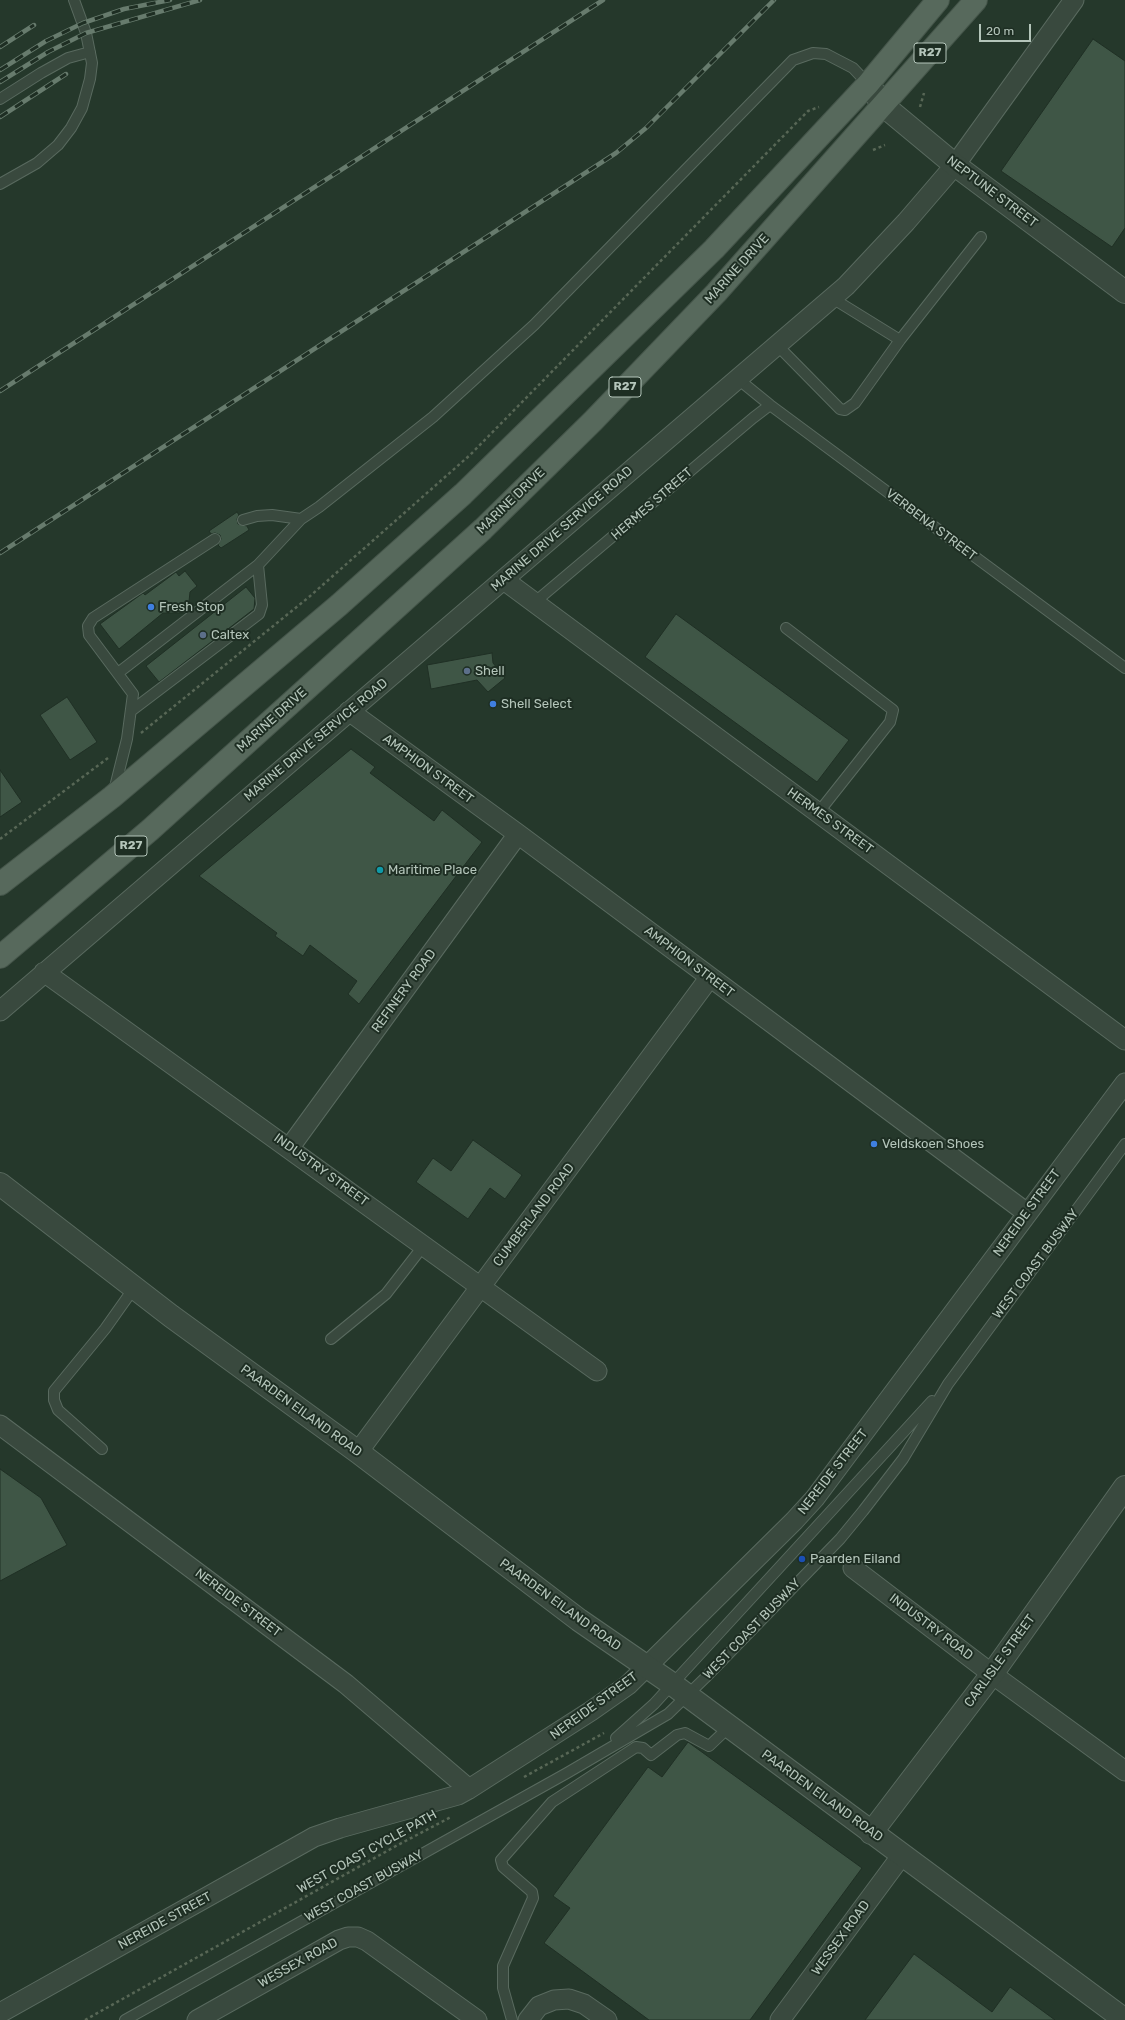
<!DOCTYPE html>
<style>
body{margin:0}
#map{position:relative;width:1125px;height:2020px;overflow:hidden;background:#25382b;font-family:Rubik,sans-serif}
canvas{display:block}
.scale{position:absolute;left:979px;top:24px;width:52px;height:18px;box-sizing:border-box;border:2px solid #b4c5ba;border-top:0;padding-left:5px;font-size:12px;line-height:14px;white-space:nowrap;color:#b4c5ba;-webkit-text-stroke:3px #1e2e23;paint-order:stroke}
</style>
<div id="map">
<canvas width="1125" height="2020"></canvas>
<div class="scale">20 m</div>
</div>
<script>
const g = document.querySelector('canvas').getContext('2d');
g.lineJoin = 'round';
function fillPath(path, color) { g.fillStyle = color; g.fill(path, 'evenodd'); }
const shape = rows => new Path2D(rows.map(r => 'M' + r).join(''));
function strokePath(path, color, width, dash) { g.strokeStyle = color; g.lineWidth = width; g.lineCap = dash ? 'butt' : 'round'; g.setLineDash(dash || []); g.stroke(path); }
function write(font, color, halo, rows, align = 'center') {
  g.font = font + ' Rubik,sans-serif'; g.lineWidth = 4; g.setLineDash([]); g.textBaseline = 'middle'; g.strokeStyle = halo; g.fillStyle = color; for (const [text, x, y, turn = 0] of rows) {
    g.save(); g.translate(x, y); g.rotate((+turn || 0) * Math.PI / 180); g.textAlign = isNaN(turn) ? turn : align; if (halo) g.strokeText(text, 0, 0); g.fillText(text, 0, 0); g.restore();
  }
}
const building = shape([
 [1093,39,1125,61,1125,228,1112,247,1001,171,1093,39],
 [237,512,239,515,237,519,238,524,247,526,249,530,221,548,218,545,221,539,220,535,215,533,211,534,209,531,237,512],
 [185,571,197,586,190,592,188,611,185,613,163,613,119,649,100,624,143,593,145,595,176,572,179,576,185,571],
 [246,587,255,598,254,609,159,682,146,666,246,587],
 [676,614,849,740,817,782,645,657,676,614],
 [492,653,493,663,505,678,488,692,477,680,431,689,427,665,492,653],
 [67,697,97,742,70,760,40,715,67,697],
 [351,749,375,767,370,773,434,821,442,810,482,842,359,1004,348,994,357,981,310,945,303,956,275,936,277,933,199,876,351,749],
 [0,770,22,802,0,817,0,770],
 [473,1140,522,1175,505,1199,490,1188,468,1219,416,1182,433,1158,451,1171,473,1140],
 [0,1469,41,1498,67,1545,0,1581,0,1469],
 [688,1742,862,1868,750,2020,649,2020,544,1943,570,1908,553,1896,648,1767,662,1777,688,1742],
 [914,1954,992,2012,1010,1987,1055,2020,865,2020,914,1954]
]);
const path = shape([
 [920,107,924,93],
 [873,150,885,145],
 [141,733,309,597,470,455,808,111,819,107],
 [0,839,108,758],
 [524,1777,604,1733],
 [85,2020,396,1846,451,1817]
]);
const service = shape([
 [0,99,41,73,68,58,90,52],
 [0,184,37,163,58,145,71,128,82,108,90,79,92,63,86,33,74,0],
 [832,298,900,340],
 [777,345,840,409,845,410,855,403,900,340,981,237],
 [738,379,770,405,1125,668],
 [243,520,257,516,272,515,301,519],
 [258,565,301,519,319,507,433,417,534,325,793,60,813,53,826,54,853,68,868,84],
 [535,602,753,418,770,405],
 [786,628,893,710,890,722,818,813],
 [118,673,258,565,262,605,259,614,131,711],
 [114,791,127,739,133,694,89,635,88,626,93,618,215,539],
 [331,1339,386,1294,424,1245],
 [102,1449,58,1410,54,1400,54,1391,105,1329,134,1288],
 [616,1738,654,1704,932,1401],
 [125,2020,567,1773,668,1714,705,1678,840,1539,863,1511,903,1459,948,1384,1125,1144],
 [512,2020,503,1988,503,1966,533,1898,532,1892,503,1867,501,1860,552,1802,636,1747,643,1748,651,1755,677,1735,685,1733,709,1746,729,1727]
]);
const minor = shape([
 [504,580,1125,1040],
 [349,711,518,834,1027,1213],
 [44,972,597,1371],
 [0,1011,846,286,906,222,955,165,1074,0],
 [290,1147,518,834],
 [0,1425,346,1684,469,1789],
 [358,1452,710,977],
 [853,1568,992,1674,1125,1771],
 [0,2013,314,1837,340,1828,458,1795,469,1789,591,1711,628,1685,794,1521,815,1498,1125,1083],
 [197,2020,339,1940,348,1937,358,1937,367,1941,477,2020],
 [528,2020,539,2006,554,2000,569,1999,584,2004,607,2020],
 [780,2020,902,1855]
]);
const tertiary = shape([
 [868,84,884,106,955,165,1125,292],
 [0,1184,171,1316,358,1452,579,1620,672,1684,1125,2020],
 [871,1833,992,1674,1125,1487]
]);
const primary = shape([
 [0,884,112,797,339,605,463,494,714,249,868,84,938,0],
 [0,957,150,830,366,635,483,529,593,421,716,293,976,0]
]);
const rail = shape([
 [0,47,34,25],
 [0,70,46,41,83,23,124,9,170,0],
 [0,82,48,52,86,33,200,0],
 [0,117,66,74],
 [0,391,603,0],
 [0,553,616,153,646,128,774,0]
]);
const markers = [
 [151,607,4,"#3f7fe0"],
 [203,635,4,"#5c6f8a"],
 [467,671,4,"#5c6f8a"],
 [493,704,4,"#3f7fe0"],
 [380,870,4,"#0f9aa8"],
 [874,1144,4,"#3f7fe0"],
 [802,1559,4,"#1a4fb4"]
];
const shields = [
 [930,53,32],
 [625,387,32],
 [131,846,32]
];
const shieldNames = [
 ["R27",930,53],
 ["R27",625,387],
 ["R27",131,846]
];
const streetNames = [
 ["NEPTUNE STREET",992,192,37],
 ["MARINE DRIVE",737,269,-48],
 ["MARINE DRIVE",511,501,-44],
 ["HERMES STREET",652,504,-41],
 ["VERBENA STREET",931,525,37],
 ["MARINE DRIVE SERVICE ROAD",562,529,-41],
 ["MARINE DRIVE",272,720,-42],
 ["MARINE DRIVE SERVICE ROAD",316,740,-40],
 ["AMPHION STREET",428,769,36],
 ["HERMES STREET",830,821,36],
 ["AMPHION STREET",689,962,37],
 ["REFINERY ROAD",404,991,-54],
 ["INDUSTRY STREET",321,1170,36],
 ["NEREIDE STREET",1027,1213,-54],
 ["CUMBERLAND ROAD",534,1215,-53],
 ["WEST COAST BUSWAY",1036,1264,-53],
 ["PAARDEN EILAND ROAD",301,1411,36],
 ["NEREIDE STREET",833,1472,-52],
 ["NEREIDE STREET",238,1603,37],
 ["PAARDEN EILAND ROAD",560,1605,36],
 ["INDUSTRY ROAD",931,1627,37],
 ["WEST COAST BUSWAY",752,1629,-46],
 ["CARLISLE STREET",1000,1661,-54],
 ["NEREIDE STREET",594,1706,-36],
 ["PAARDEN EILAND ROAD",822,1796,36],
 ["WEST COAST CYCLE PATH",367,1852,-29],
 ["WEST COAST BUSWAY",364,1886,-29],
 ["NEREIDE STREET",165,1921,-29],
 ["WESSEX ROAD",841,1938,-54],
 ["WESSEX ROAD",298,1963,-29]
];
const poiNames = [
 ["Fresh Stop",159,607],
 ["Caltex",211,635],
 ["Shell",475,671],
 ["Shell Select",501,704],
 ["Maritime Place",388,870],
 ["Veldskoen Shoes",882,1144],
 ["Paarden Eiland",810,1559]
];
fillPath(building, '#3f5646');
strokePath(building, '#203025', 1);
strokePath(service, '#596a5f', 12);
strokePath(minor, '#596a5f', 21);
strokePath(tertiary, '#596a5f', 24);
strokePath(primary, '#45554a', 24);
strokePath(path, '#586756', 2.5, [3, 3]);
strokePath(service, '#39493e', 10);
strokePath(minor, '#39493e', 19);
strokePath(tertiary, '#39493e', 22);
strokePath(primary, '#57695c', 22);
strokePath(rail, '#677b6d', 4.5);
strokePath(rail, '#1e2e23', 3, [9]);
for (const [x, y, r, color] of markers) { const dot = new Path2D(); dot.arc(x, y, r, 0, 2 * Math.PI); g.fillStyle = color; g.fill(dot); strokePath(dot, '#1e2e23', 1.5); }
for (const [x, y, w] of shields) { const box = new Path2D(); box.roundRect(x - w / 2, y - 10, w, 20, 3); g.fillStyle = '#1e2e23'; g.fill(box); strokePath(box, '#b4c5ba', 1); }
write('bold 12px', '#b4c5ba', null, shieldNames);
write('13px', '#b4c5ba', '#1e2e23', streetNames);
write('13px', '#b4c5ba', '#1e2e23', poiNames, 'left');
</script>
